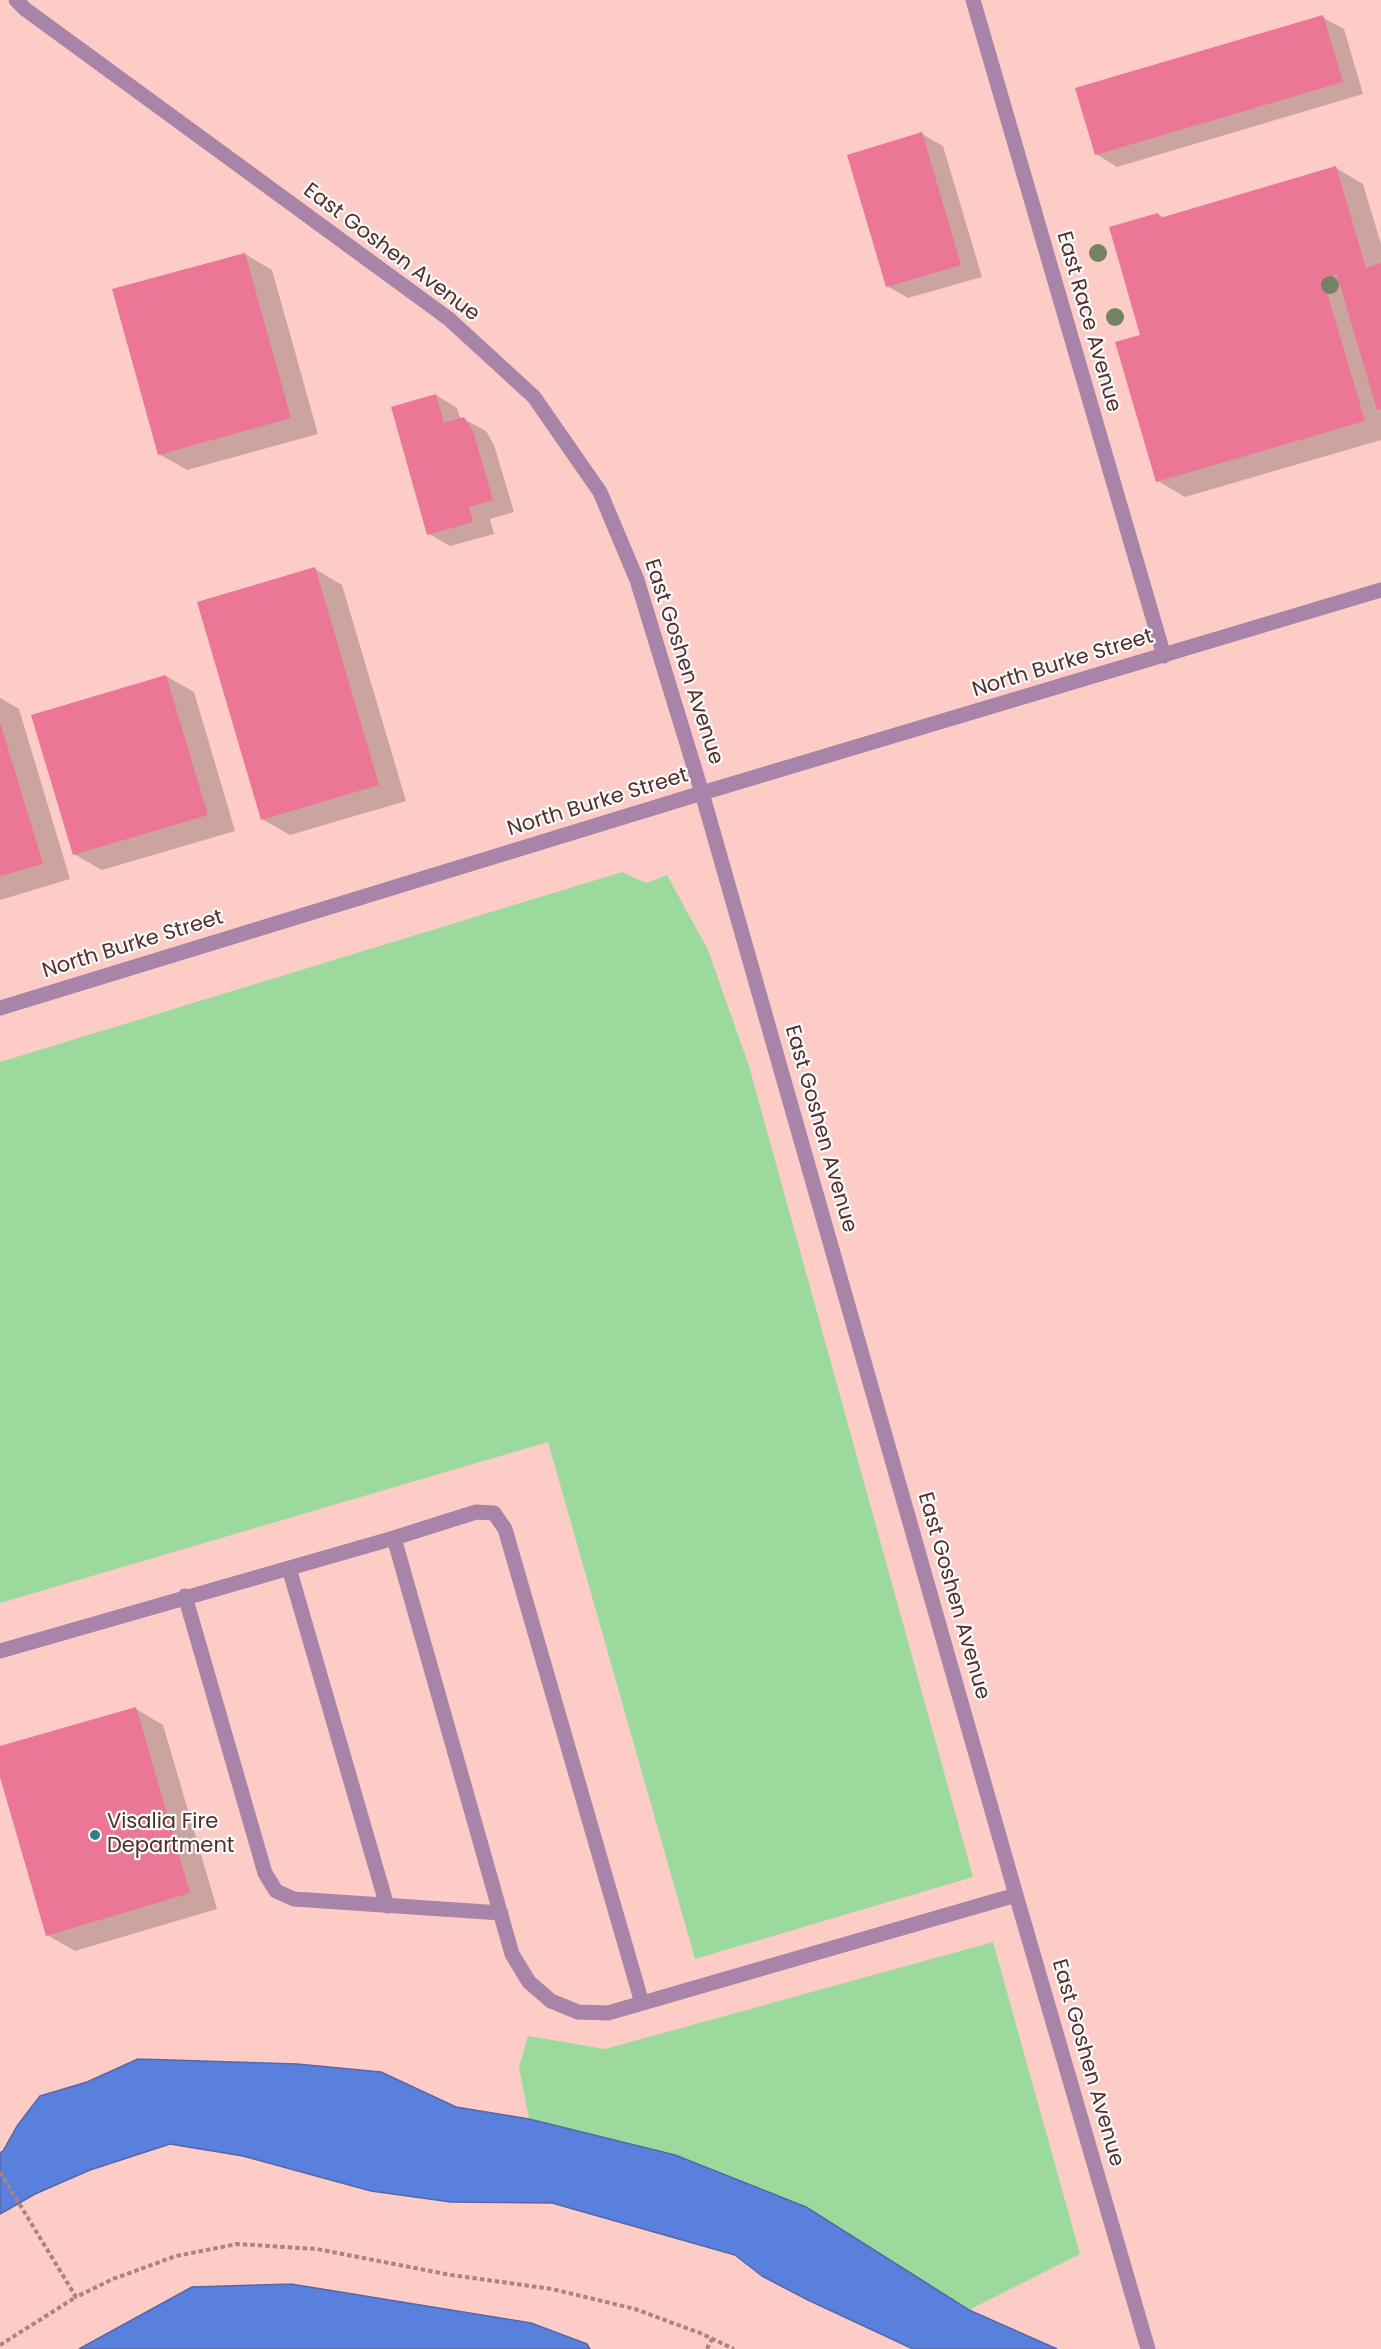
<!DOCTYPE html>
<style>
body{margin:0}
canvas{display:block;background:#feccc7}
</style>
<canvas width="1381" height="2349"></canvas>
<script>
const g = document.querySelector('canvas').getContext('2d');
g.lineJoin = 'round';
function fillPath(path, color) { g.fillStyle = color; g.fill(path, 'evenodd'); }
const shape = rows => new Path2D(rows.map(r => 'M' + r).join(''));
function strokePath(path, color, width, dash) { g.strokeStyle = color; g.lineWidth = width; g.lineCap = dash ? 'butt' : 'round'; g.setLineDash(dash || []); g.stroke(path); }
function write(font, color, halo, rows, align = 'center') {
  g.font = font + ' Poppins,sans-serif'; g.lineWidth = 4.5; g.setLineDash([]); g.textBaseline = 'middle'; g.strokeStyle = halo; g.fillStyle = color; for (const [text, x, y, turn = 0] of rows) {
    g.save(); g.translate(x, y); g.rotate((+turn || 0) * Math.PI / 180); g.textAlign = isNaN(turn) ? turn : align; if (halo) g.strokeText(text, 0, 0); g.fillText(text, 0, 0); g.restore();
  }
}
const green = shape([
 [622,872,646,883,667,875,708,950,749,1066,973,1877,695,1959,548,1442,0,1603,0,1062],
 [993,1942,1080,2254,969,2310,806,2207,675,2155,529,2119,519,2067,528,2036,605,2049]
]);
const water = shape([
 [138,2059,297,2064,381,2072,456,2107,529,2119,675,2155,806,2207,969,2310,1057,2349,913,2349,808,2300,762,2276,735,2255,552,2203,451,2202,371,2191,243,2156,170,2144,90,2170,35,2194,0,2214,0,2153,3,2151,17,2126,40,2096,87,2082,138,2059],
 [291,2284,531,2323,587,2344,590,2349,79,2349,192,2287,291,2284]
]);
const shadow = shape([
 [1322,17,1344,29,1363,94,1117,167,1096,154],
 [922,134,943,146,982,277,908,298,887,286],
 [1336,168,1363,184,1381,244,1381,440,1185,497,1158,481,1142,336,1158,214,1165,218],
 [245,254,272,270,318,434,187,470,159,454],
 [436,395,457,408,461,420,464,419,486,431,494,445,514,512,490,519,494,534,450,546,429,534],
 [315,569,342,585,406,801,290,835,262,819],
 [166,676,194,692,235,831,102,870,74,854],
 [0,698,19,709,70,879,0,900],
 [136,1709,163,1725,217,1909,75,1951,47,1935,0,1772,0,1748]
]);
const building = shape([
 [1323,15,1343,82,1095,155,1075,88],
 [922,132,961,265,886,287,847,155],
 [1336,166,1366,268,1381,263,1381,409,1377,410,1337,275,1323,279,1365,421,1156,482,1115,342,1140,335,1109,227,1158,213,1160,218],
 [245,253,291,418,158,455,112,289],
 [436,394,444,423,464,417,473,431,493,500,469,507,473,522,427,535,391,407],
 [315,567,379,785,261,820,197,602],
 [166,675,208,815,73,855,31,715],
 [0,722,43,864,0,876],
 [136,1707,190,1893,46,1936,0,1777,0,1746]
]);
const path = shape([
 [0,2172,76,2297,113,2279,176,2256,237,2244,317,2249,451,2275,552,2289,635,2309,700,2333,734,2349],
 [0,2345,76,2297],
 [707,2349,712,2339]
]);
const minor = shape([
 [16,0,25,9,449,319,534,397,600,492,637,580,702,793,1016,1895,1148,2349],
 [973,0,1164,656],
 [0,1008,702,793,1381,590],
 [394,1538,476,1512,494,1513,505,1529,642,2003],
 [289,1568,387,1906],
 [185,1596,265,1873,276,1891,294,1899,501,1913],
 [0,1651,394,1538,512,1954,529,1982,551,2001,578,2012,608,2013,1016,1895]
]);
const trees = [
 [1098,253],
 [1330,285],
 [1115,317]
];
const markers = [
 [95,1835,6,"#377f87"]
];
const streetNames = [
 ["East Goshen Avenue",391,253,37],
 ["East Race Avenue",1088,322,74],
 ["East Goshen Avenue",683,662,72],
 ["North Burke Street",1063,664,-17],
 ["North Burke Street",598,803,-17],
 ["North Burke Street",133,945,-17],
 ["East Goshen Avenue",820,1129,74],
 ["East Goshen Avenue",953,1596,74],
 ["East Goshen Avenue",1087,2063,74]
];
const poiNames = [
 ["Visalia Fire",107,1823],
 ["Department",107,1847]
];
fillPath(green, '#9bda9c');
fillPath(water, '#5980dc');
strokePath(water, '#5668a8', 1.5);
fillPath(shadow, '#0003');
fillPath(building, '#eb7695');
strokePath(path, '#ac837e', 4, [4.5, 3]);
strokePath(minor, '#a784a8', 15);
g.fillStyle = '#748362';
for (const [x, y] of trees) { g.beginPath(); g.arc(x, y, 9, 0, 2 * Math.PI); g.fill(); }
for (const [x, y, r, color] of markers) { const dot = new Path2D(); dot.arc(x, y, r, 0, 2 * Math.PI); g.fillStyle = color; g.fill(dot); strokePath(dot, '#fbfbfb', 2); }
write('21px', '#50302d', '#fbfbfb', streetNames);
write('21px', '#50302d', '#fbfbfb', poiNames, 'left');
</script>
